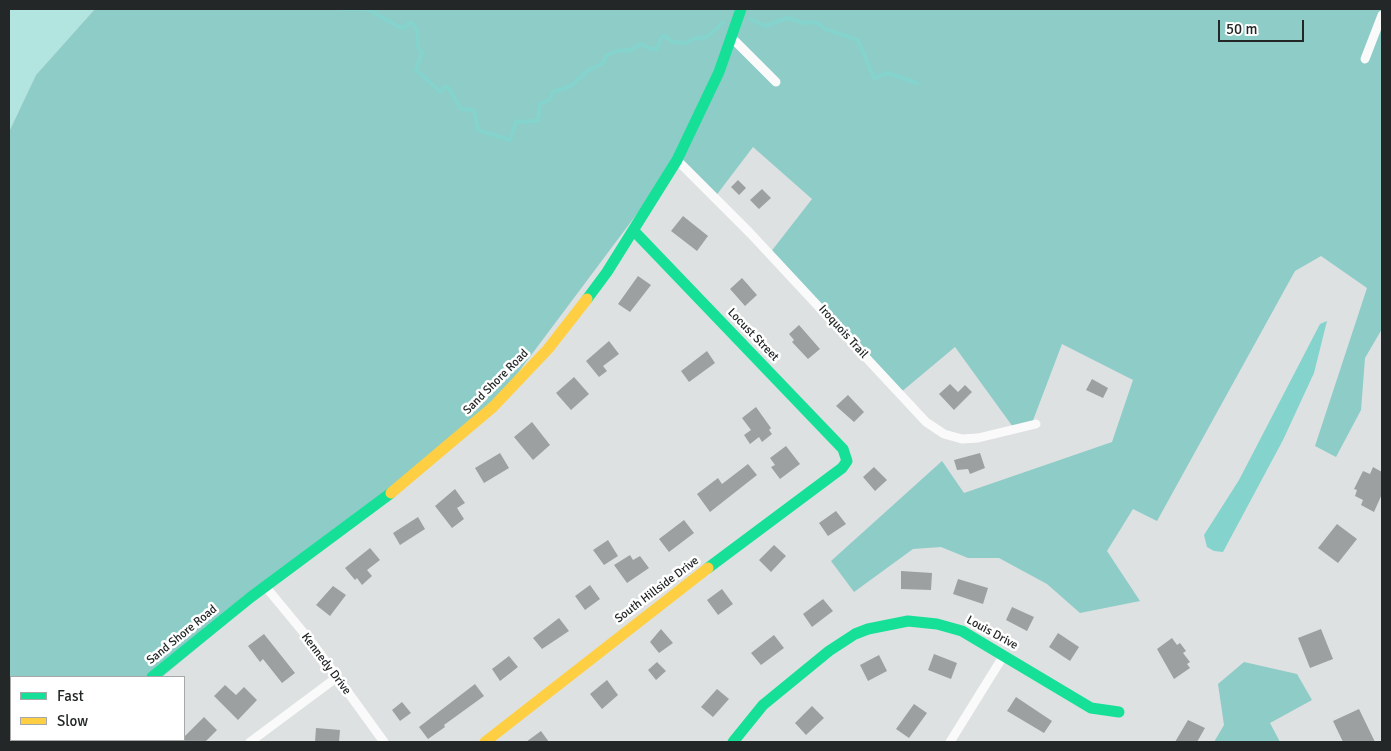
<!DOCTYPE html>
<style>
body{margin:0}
#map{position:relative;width:1391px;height:751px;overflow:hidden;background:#dde1e1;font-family:Signika,sans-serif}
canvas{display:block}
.frame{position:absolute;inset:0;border:10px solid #242727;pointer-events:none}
.legend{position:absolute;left:10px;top:676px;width:175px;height:65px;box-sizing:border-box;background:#fff;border:1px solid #a7a9a9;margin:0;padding:6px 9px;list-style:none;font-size:15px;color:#242727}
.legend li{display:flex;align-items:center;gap:10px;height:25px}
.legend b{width:25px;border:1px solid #a7a9a9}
.scale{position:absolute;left:1218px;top:20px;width:86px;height:22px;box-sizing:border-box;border:2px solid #242727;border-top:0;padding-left:6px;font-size:15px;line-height:18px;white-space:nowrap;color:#242727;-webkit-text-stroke:4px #fff;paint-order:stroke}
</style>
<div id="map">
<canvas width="1391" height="751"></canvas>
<div class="frame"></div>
<ul class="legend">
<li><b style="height:6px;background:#16e098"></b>Fast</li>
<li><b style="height:6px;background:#ffcf43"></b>Slow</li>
</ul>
<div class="scale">50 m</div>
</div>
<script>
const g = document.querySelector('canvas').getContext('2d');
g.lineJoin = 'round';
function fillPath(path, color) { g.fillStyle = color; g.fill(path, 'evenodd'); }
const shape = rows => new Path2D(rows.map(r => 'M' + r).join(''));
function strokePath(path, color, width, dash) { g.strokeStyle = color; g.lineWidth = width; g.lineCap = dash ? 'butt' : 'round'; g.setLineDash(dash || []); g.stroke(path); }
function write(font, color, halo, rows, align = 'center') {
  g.font = font + ' Signika,sans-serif'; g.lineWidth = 5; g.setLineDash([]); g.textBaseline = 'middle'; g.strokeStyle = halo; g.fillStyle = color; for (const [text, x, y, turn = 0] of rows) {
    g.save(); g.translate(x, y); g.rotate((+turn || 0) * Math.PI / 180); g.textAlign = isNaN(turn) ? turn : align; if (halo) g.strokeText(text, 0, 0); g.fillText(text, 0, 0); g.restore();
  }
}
const green = shape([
 [9,9,95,9,36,75,9,132]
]);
const forest = shape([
 [95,9,1382,9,1382,329,1365,358,1361,410,1336,457,1315,446,1367,288,1321,256,1295,271,1157,521,1133,509,1107,551,1140,601,1080,613,1047,584,999,558,968,558,941,547,913,549,854,592,831,561,942,461,964,493,1112,442,1133,380,1062,344,1032,423,1013,427,955,347,900,393,770,253,812,199,753,147,715,197,675,163,499,398,162,677,11,677,11,740,86,740,83,742,9,742,9,132,36,75],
 [1244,662,1297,674,1312,700,1270,723,1280,742,1214,742,1224,725,1218,684]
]);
const water = shape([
 [1327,321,1314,373,1283,440,1223,552,1214,551,1207,547,1204,535,1239,480,1320,324]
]);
const stream = shape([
 [343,9,365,9],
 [368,9,397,26,405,28,408,23,412,23,417,30,418,47,422,53,416,70,441,92,444,87,448,87,461,109,474,110,478,130,510,140,516,122,538,121,540,104,550,100,553,92,571,86,587,71,603,63,606,56,616,51,631,50,641,44,650,49,657,49,661,38,665,36,673,42,687,43,692,39,707,37,724,22],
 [750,19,765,26,787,18,805,23,816,22,825,29,858,40,874,78,888,73,917,83]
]);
const building = shape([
 [738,180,746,188,739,195,731,187],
 [762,189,771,198,759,209,750,200],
 [683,216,708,236,697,251,671,231],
 [638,276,651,285,630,312,618,304],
 [742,278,757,295,745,306,730,289],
 [799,325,820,349,808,359,792,342,794,340,789,334],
 [609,341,619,354,603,366,607,371,599,377,586,361],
 [707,351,715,363,689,382,681,371],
 [574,377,589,394,571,410,556,393],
 [1092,379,1108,388,1103,398,1086,390],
 [950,384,958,392,965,385,972,392,954,410,939,394],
 [848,395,864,412,854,422,836,406],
 [756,407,771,428,769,430,772,434,762,442,759,437,750,444,744,435,751,430,742,418],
 [532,422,550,445,533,460,514,437],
 [786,446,800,464,780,479,771,467,775,465,770,458],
 [500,453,509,468,484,483,475,468],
 [980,453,985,468,970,474,968,469,957,470,954,460],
 [748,464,757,475,710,512,697,494,718,478,722,484],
 [874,467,887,480,875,491,863,477],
 [1373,467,1382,472,1382,494,1374,512,1361,505,1363,500,1355,496,1357,490,1354,489,1363,471,1370,474],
 [455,489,465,503,457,508,464,519,452,528,435,506],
 [836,511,846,524,828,536,819,523],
 [418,517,425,529,400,545,393,533],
 [684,520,694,533,669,552,659,539],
 [1337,524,1357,539,1338,563,1318,548],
 [608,540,618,556,604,565,593,550],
 [774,545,786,556,771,572,759,560],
 [370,548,380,560,367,570,372,576,362,585,357,578,355,580,345,568],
 [630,555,633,560,640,556,649,568,627,583,614,565],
 [901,571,932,573,931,590,901,589],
 [958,579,988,588,983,604,953,594],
 [590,585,600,599,585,610,575,596],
 [333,586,346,595,330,616,316,605],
 [722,589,733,604,718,615,707,600],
 [823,599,833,611,812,627,803,614],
 [1012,607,1034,617,1027,631,1006,620],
 [559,618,569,631,542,649,533,638],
 [661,629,673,643,659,653,650,642],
 [1321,629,1333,659,1310,668,1298,638],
 [1058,633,1079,647,1070,661,1049,647],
 [264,634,295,673,282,683,263,659,260,662,248,646],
 [774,635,784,648,761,665,751,653],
 [1172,638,1177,645,1180,643,1186,651,1183,653,1190,662,1187,664,1190,668,1174,679,1157,649],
 [934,654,957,663,951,679,928,670],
 [879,655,887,671,868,681,860,665],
 [509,656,518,667,500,681,492,669],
 [657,662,666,671,656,680,648,670],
 [607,680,618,695,602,709,590,694],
 [475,684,484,696,444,725,445,727,428,739,419,727],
 [225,685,236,695,244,687,257,700,238,720,214,696],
 [717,689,729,699,713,717,701,707],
 [1016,697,1052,721,1044,733,1007,711],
 [402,702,411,713,400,721,392,710],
 [914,704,927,713,909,738,896,729],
 [812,706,824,718,806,735,795,723],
 [1359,709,1375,742,1343,742,1333,721],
 [204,717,217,730,205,742,179,742],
 [1188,720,1205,728,1197,742,1175,742],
 [316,728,340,730,339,742,315,742],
 [541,731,549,742,526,742]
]);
const street = shape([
 [732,38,776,82],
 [1365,59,1382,15],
 [677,160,750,233,926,422,944,434,962,439,978,438,1036,424],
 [265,586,313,644,384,742],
 [250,742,336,678],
 [950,742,1004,655]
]);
const fast = shape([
 [634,231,843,449,847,461,842,468,708,568],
 [587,299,607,272,677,160,719,72,741,9],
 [152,677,251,597,391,493],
 [82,742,85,740],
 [733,742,763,705,829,651,855,634,868,629,908,621,937,624,962,631,1091,708,1119,712]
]);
const slow = shape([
 [391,493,493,407,548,349,587,299],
 [485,742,708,568]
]);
const streetNames = [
 ["Iroquois Trail",843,332,48],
 ["Locust Street",753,335,46],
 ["Sand Shore Road",496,382,-45],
 ["South Hillside Drive",657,590,-37],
 ["Louis Drive",992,633,29],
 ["Sand Shore Road",182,635,-39],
 ["Kennedy Drive",326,664,53]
];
fillPath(green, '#b2e4e0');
fillPath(forest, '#8dccc7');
fillPath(water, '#85d3cd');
strokePath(stream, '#85d3cd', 4);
fillPath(building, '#9da0a0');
strokePath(street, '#fafafa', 9);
strokePath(fast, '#16e098', 11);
strokePath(slow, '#ffcf43', 11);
write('12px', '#242727', '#fff', streetNames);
</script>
